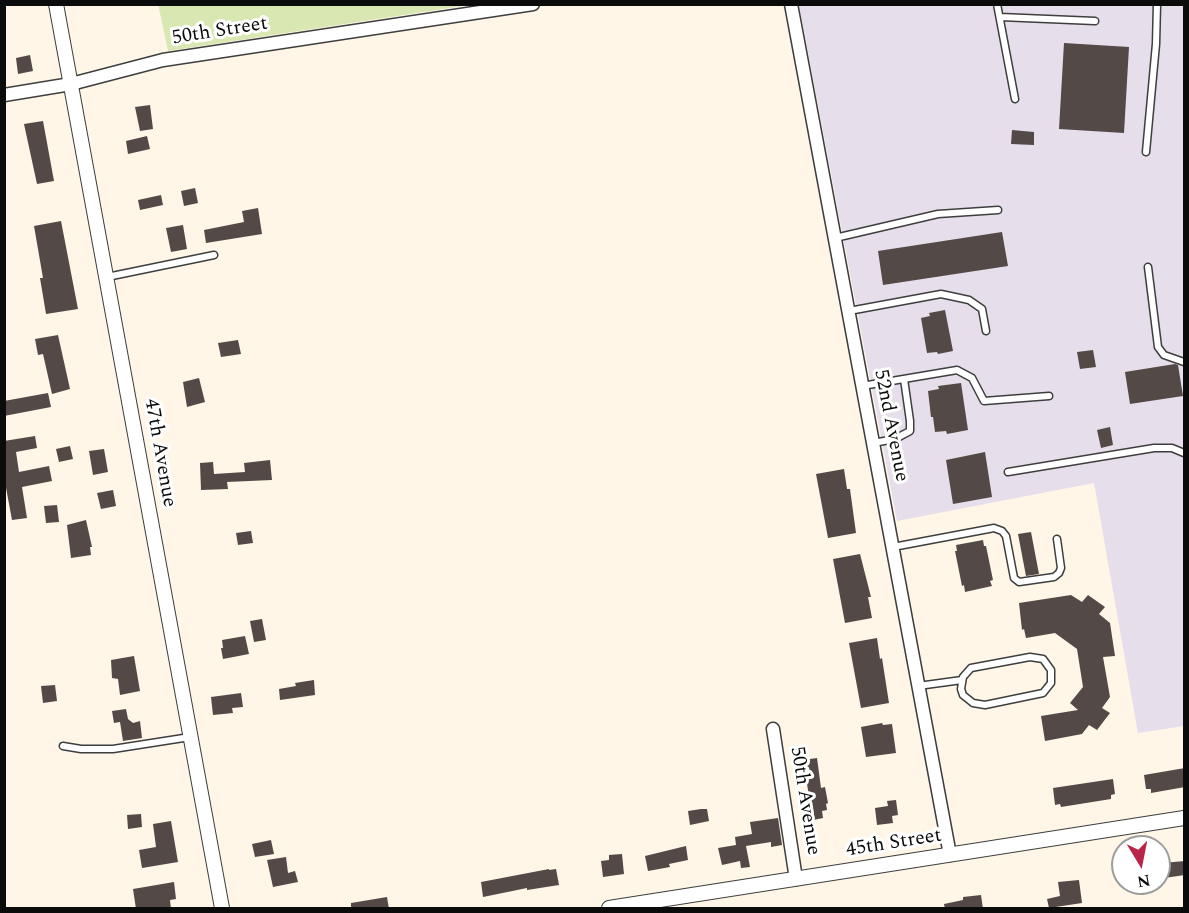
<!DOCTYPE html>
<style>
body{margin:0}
#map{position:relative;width:1189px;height:913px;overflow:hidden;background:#fff6e8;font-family:Spectral,serif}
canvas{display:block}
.frame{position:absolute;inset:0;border:6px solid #0b0b0b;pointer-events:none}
.north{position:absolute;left:1111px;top:835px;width:60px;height:60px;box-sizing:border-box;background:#fff;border:2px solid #9d9d9d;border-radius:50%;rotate:170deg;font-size:16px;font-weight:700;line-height:24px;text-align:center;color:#0b0b0b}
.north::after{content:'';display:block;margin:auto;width:21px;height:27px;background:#b92449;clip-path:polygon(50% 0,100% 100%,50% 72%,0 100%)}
</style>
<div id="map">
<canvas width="1189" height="913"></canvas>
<div class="frame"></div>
<div class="north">N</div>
</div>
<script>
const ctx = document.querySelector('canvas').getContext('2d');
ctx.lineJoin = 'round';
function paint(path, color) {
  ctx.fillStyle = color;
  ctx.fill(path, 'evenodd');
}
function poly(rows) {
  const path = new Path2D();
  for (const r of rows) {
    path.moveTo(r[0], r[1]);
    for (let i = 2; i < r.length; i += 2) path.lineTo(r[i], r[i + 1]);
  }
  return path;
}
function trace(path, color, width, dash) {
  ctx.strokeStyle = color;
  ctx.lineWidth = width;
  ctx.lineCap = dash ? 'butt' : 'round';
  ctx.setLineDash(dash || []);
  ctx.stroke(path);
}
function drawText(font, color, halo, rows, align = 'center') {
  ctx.font = font + ' Spectral,serif';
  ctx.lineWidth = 6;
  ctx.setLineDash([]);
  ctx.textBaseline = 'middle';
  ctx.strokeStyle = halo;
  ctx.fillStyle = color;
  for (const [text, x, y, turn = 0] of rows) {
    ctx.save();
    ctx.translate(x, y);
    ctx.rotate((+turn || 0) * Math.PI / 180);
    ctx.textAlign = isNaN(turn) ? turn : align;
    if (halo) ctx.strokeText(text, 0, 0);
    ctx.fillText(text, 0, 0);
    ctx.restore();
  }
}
const industrial = poly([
 [799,5,1184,5,1184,726,1138,733,1094,483,897,521]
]);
const green = poly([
 [158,4,469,4,469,5,168,51]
]);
const building = poly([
 [1064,43,1129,47,1124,133,1059,129],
 [30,55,33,71,18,74,16,58],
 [150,105,153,129,140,131,135,107],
 [43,121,54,181,37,184,24,124],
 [1012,130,1034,132,1034,145,1011,144],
 [147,136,150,149,128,154,126,141],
 [195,188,198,203,184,206,181,191],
 [161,195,163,205,140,210,138,200],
 [258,208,262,234,206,243,204,230,244,222,242,211],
 [61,221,78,309,46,314,40,278,43,278,34,226],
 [183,225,187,249,171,252,166,228],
 [1002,232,1008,266,883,285,878,251],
 [945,310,953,351,938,354,937,352,927,353,921,318,930,316,929,313],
 [58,335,70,389,52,394,43,354,38,355,35,339],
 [238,340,241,354,221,357,218,343],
 [1093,350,1096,367,1080,369,1077,352],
 [1175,364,1178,365,1183,396,1130,404,1125,372],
 [199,378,205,402,187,407,183,382],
 [961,383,968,430,947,434,946,431,935,432,933,417,931,417,928,391,939,389,938,386],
 [48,393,51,407,4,416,4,401],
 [1110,427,1113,445,1101,448,1097,430],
 [35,436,37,448,16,452,19,472,49,466,52,481,22,487,27,518,12,520,4,477,4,441],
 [70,446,73,459,59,462,56,449],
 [104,449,108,472,93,475,89,451],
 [985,452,992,497,953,504,946,460],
 [270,460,272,480,227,482,228,489,201,490,200,463,213,462,214,474,245,472,244,463],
 [844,469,847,489,850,489,856,533,828,538,816,474],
 [113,490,116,506,101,509,97,493],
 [57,505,59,522,46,523,44,506],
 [86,520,92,547,90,547,91,555,71,558,67,525],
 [251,531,253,543,238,545,236,533],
 [1031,532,1039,574,1026,576,1018,534],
 [983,540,984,546,986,546,993,580,990,581,992,586,965,592,964,585,962,586,955,551,957,551,956,545],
 [860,554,871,597,868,597,872,618,845,623,833,559],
 [1071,595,1082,602,1088,595,1105,607,1099,614,1110,623,1115,656,1103,657,1110,697,1102,708,1110,713,1097,730,1089,725,1082,734,1045,741,1041,716,1078,710,1070,703,1083,687,1077,649,1055,633,1026,638,1024,629,1022,630,1019,603],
 [262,619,266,640,254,642,250,621],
 [245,636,249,654,223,659,221,648,223,648,222,640],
 [877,638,880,659,882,658,889,703,861,708,849,643],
 [134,656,140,691,120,695,118,679,112,678,111,660],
 [314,680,315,695,280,700,279,689,296,686,295,683],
 [55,685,57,701,43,703,41,686],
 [241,693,243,707,232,708,233,713,213,715,211,697],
 [126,709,128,719,133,723,140,721,142,738,123,741,120,722,114,723,112,711],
 [882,723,883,725,892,724,896,753,866,757,861,727],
 [817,758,821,788,825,787,828,803,826,804,827,810,822,811,823,818,813,820,803,760],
 [1185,768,1185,787,1151,793,1151,789,1146,789,1144,775],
 [1113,779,1115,794,1111,795,1111,799,1061,807,1060,804,1055,805,1053,788],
 [896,800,898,815,892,816,893,823,877,825,875,808,888,806,887,801],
 [701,809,707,809,709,821,690,825,688,811],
 [141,814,142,827,128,829,127,815],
 [778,818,782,845,771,847,771,842,746,846,750,867,741,868,740,861,722,865,718,848,736,845,735,837,752,834,750,822],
 [171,821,178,862,142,868,139,850,156,847,153,824],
 [271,840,274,854,255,857,252,844],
 [686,846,688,860,669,864,670,867,648,871,645,856],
 [622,854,624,874,603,877,601,861,609,860,609,855],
 [286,857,288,873,295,871,298,882,273,887,267,860],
 [1185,861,1185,875,1164,878,1162,863],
 [549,869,549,870,556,869,559,885,527,890,527,888,483,897,481,882],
 [1079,880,1082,903,1049,908,1047,899,1060,896,1058,882],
 [174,882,176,899,170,900,171,909,136,909,133,889],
 [981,895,983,909,945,909,944,904,963,900,963,897],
 [387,897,389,909,351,909,351,903]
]);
const service = poly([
 [997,4,1015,99],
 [1000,17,1095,21],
 [1146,152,1156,44,1157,4],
 [835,238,938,214,998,210],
 [1148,267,1158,347,1164,355,1184,362],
 [107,277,214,255],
 [849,311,941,294,969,300,982,309,986,331],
 [862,386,957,370,972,378,984,401,1049,396],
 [873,443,895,439,910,431,910,421,904,379],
 [1008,472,1154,448,1172,448,1184,453],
 [893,547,994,528,1002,531,1006,536,1014,578,1019,582,1054,577,1059,573,1061,568,1057,539],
 [1030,657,1043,659,1051,670,1051,683,1043,693,985,705,973,703,963,695,961,689,963,677,971,668,1030,657],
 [918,686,962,680],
 [63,746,81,749,113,749,190,737]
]);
const minor = poly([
 [791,4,950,855],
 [4,95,71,84,163,60,533,4],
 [773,729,796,879]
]);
const tertiary = poly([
 [56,4,222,908],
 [609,908,1184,818]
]);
const streetNames = [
 ["50th Street",220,32,-9],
 ["52nd Avenue",890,426,79],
 ["47th Avenue",159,453,80],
 ["50th Avenue",804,801,81],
 ["45th Street",894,844,-9]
];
paint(industrial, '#e6deea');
paint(green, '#d9e8b3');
paint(building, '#534947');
trace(service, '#3e3e3e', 9);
trace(minor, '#3e3e3e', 15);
trace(tertiary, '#3e3e3e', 16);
trace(service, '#fff', 6);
trace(minor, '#fff', 12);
trace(tertiary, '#fff', 14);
drawText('20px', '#0b0b0b', '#fff', streetNames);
</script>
